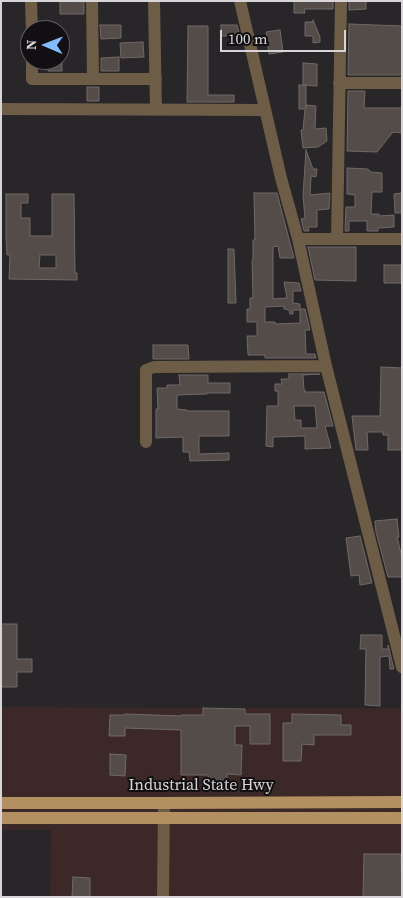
<!DOCTYPE html>
<style>
body{margin:0}
#map{position:relative;width:403px;height:898px;overflow:hidden;background:#29262a;font-family:"Source Serif 4",serif}
canvas{display:block}
.frame{position:absolute;inset:0;border:2px solid #d8d5d9;pointer-events:none}
.north{position:absolute;left:20px;top:20px;width:50px;height:50px;box-sizing:border-box;background:#110f11;border:1px solid #615e61;border-radius:50%;rotate:271deg;font-size:14px;font-weight:700;line-height:20px;text-align:center;color:#d8d5d9}
.north::after{content:'';display:block;margin:auto;width:18px;height:22px;background:#80bdfa;clip-path:polygon(50% 0,100% 100%,50% 72%,0 100%)}
.scale{position:absolute;left:220px;top:30px;width:126px;height:22px;box-sizing:border-box;border:2px solid #d8d5d9;border-top:0;padding-left:6px;font-size:15px;line-height:18px;white-space:nowrap;color:#d8d5d9;-webkit-text-stroke:4px #110f11;paint-order:stroke}
</style>
<div id="map">
<canvas width="403" height="898"></canvas>
<div class="frame"></div>
<div class="north">N</div>
<div class="scale">100 m</div>
</div>
<script>
const ctx = document.querySelector('canvas').getContext('2d');
ctx.lineJoin = 'round';
function paint(path, color) {
  ctx.fillStyle = color;
  ctx.fill(path, 'evenodd');
}
function poly(rows) {
  const path = new Path2D();
  for (const r of rows) {
    path.moveTo(r[0], r[1]);
    for (let i = 2; i < r.length; i += 2) path.lineTo(r[i], r[i + 1]);
  }
  return path;
}
function trace(path, color, width, dash) {
  ctx.strokeStyle = color;
  ctx.lineWidth = width;
  ctx.lineCap = dash ? 'butt' : 'round';
  ctx.setLineDash(dash || []);
  ctx.stroke(path);
}
function drawText(font, color, halo, rows, align = 'center') {
  ctx.font = font + ' "Source Serif 4",serif';
  ctx.lineWidth = 4;
  ctx.setLineDash([]);
  ctx.textBaseline = 'middle';
  ctx.strokeStyle = halo;
  ctx.fillStyle = color;
  for (const [text, x, y, turn = 0] of rows) {
    ctx.save();
    ctx.translate(x, y);
    ctx.rotate((+turn || 0) * Math.PI / 180);
    ctx.textAlign = isNaN(turn) ? turn : align;
    if (halo) ctx.strokeText(text, 0, 0);
    ctx.fillText(text, 0, 0);
    ctx.restore();
  }
}
const industrial = poly([
 [1,707,203,708,402,708,402,897,50,897,51,830,1,830]
]);
const building = poly([
 [60,1,84,2,84,14,60,14,60,1],
 [294,1,333,1,333,9,304,9,305,13,294,13,294,1],
 [349,1,366,1,366,9,349,10,349,1],
 [313,20,320,37,320,42,313,43,313,36,305,36,305,22,313,22,313,20],
 [349,24,402,26,402,75,348,75,349,24],
 [100,25,121,25,121,38,101,39,100,25],
 [221,25,237,25,240,36,237,36,237,40,230,40,230,36,221,36,221,25],
 [188,26,208,26,208,95,234,95,234,102,187,102,188,26],
 [280,30,283,52,269,54,266,32,280,30],
 [143,42,144,57,121,58,120,43,143,42],
 [119,57,119,71,101,71,101,58,119,57],
 [48,60,62,60,62,71,48,71,48,60],
 [303,63,317,64,317,86,303,85,303,63],
 [299,85,306,85,306,108,306,105,316,106,315,129,326,128,327,141,318,147,303,148,301,130,303,130,305,109,299,109,299,85],
 [87,87,99,87,99,101,87,101,87,87],
 [348,91,365,91,364,108,402,108,402,133,393,132,377,152,347,151,348,91],
 [306,150,313,169,317,169,316,177,311,176,310,195,330,193,329,209,317,210,317,227,308,227,309,231,304,231,301,219,305,218,303,196,306,150],
 [347,168,368,169,371,172,382,173,382,192,372,192,371,214,379,214,379,216,394,215,394,227,378,228,378,231,367,231,367,221,349,221,349,231,345,231,346,207,355,207,355,195,347,194,347,168],
 [254,193,277,193,294,258,280,258,278,246,273,247,273,299,287,298,284,282,299,283,301,291,293,291,293,303,300,304,300,309,305,309,310,330,305,330,306,354,315,354,316,358,265,358,265,355,248,355,247,336,257,336,257,322,247,322,247,309,250,309,250,298,253,298,252,260,253,260,253,240,255,240,254,193],
 [284,306,284,309,289,310,290,314,293,314,293,310,300,310,300,323,275,324,275,322,265,322,265,307,284,306],
 [402,193,402,213,395,213,394,194,402,193],
 [6,194,28,194,28,203,21,203,21,218,30,218,30,236,52,236,52,194,74,194,75,273,77,273,77,280,9,279,10,255,7,255,6,236,6,194],
 [40,255,56,255,56,268,39,268,40,255],
 [308,247,356,247,356,281,315,280,308,247],
 [228,249,234,249,236,303,228,303,228,249],
 [384,265,401,265,401,283,384,283,384,265],
 [153,345,188,345,189,359,153,359,153,345],
 [381,367,402,368,402,450,388,450,388,435,383,435,383,432,367,432,368,450,356,450,352,416,380,416,381,367],
 [289,374,320,374,303,375,304,390,305,390,305,392,324,392,333,426,325,426,331,448,305,449,305,436,273,437,273,447,266,446,267,406,278,406,278,391,275,391,275,384,282,384,281,379,289,379,289,374],
 [294,406,315,406,317,428,301,428,301,420,295,420,294,406],
 [179,375,208,375,208,383,230,383,230,393,207,393,207,394,177,395,177,409,187,410,187,411,229,411,229,436,199,436,199,454,229,453,229,460,190,461,189,452,183,452,183,437,156,438,156,409,158,409,157,388,167,388,167,385,180,385,179,375],
 [397,519,399,537,397,537,402,557,402,577,388,577,376,532,375,521,397,519],
 [360,536,372,583,360,585,359,575,351,576,346,538,360,536],
 [1,624,17,624,17,659,32,659,32,672,17,672,17,687,1,687,1,624],
 [361,635,382,635,382,649,388,649,388,645,394,669,390,669,389,656,380,657,380,706,365,705,366,649,360,649,361,635],
 [203,708,245,709,245,714,270,714,270,744,250,744,250,726,235,726,235,745,242,745,241,775,227,774,227,783,208,783,208,775,181,775,181,730,125,728,125,736,109,736,110,715,125,715,125,714,181,716,181,715,203,715,203,708],
 [292,714,341,715,341,725,351,725,351,735,314,735,314,745,302,744,301,761,283,761,283,723,292,723,292,714],
 [110,754,126,755,125,776,110,775,110,754],
 [364,854,401,854,402,897,363,897,364,854],
 [73,877,90,878,90,897,72,897,73,877]
]);
const minor = poly([
 [31,1,32,30],
 [92,1,93,79],
 [154,1,156,110],
 [240,1,281,178,298,239,326,366,402,667],
 [32,60,32,79,156,79],
 [339,83,402,83],
 [1,109,265,110],
 [337,238,341,1],
 [298,239,402,239],
 [146,442,146,370,154,367,326,366],
 [163,897,164,803]
]);
const major = poly([
 [1,803,164,803,402,802],
 [1,818,402,818]
]);
const streetNames = [
 ["Industrial State Hwy",201,786]
];
paint(industrial, '#3c2927');
paint(building, '#534c49');
trace(building, '#706966', 1);
trace(minor, '#6d5c46', 12);
trace(major, '#b39062', 12);
drawText('16px', '#d8d5d9', '#110f11', streetNames);
</script>
